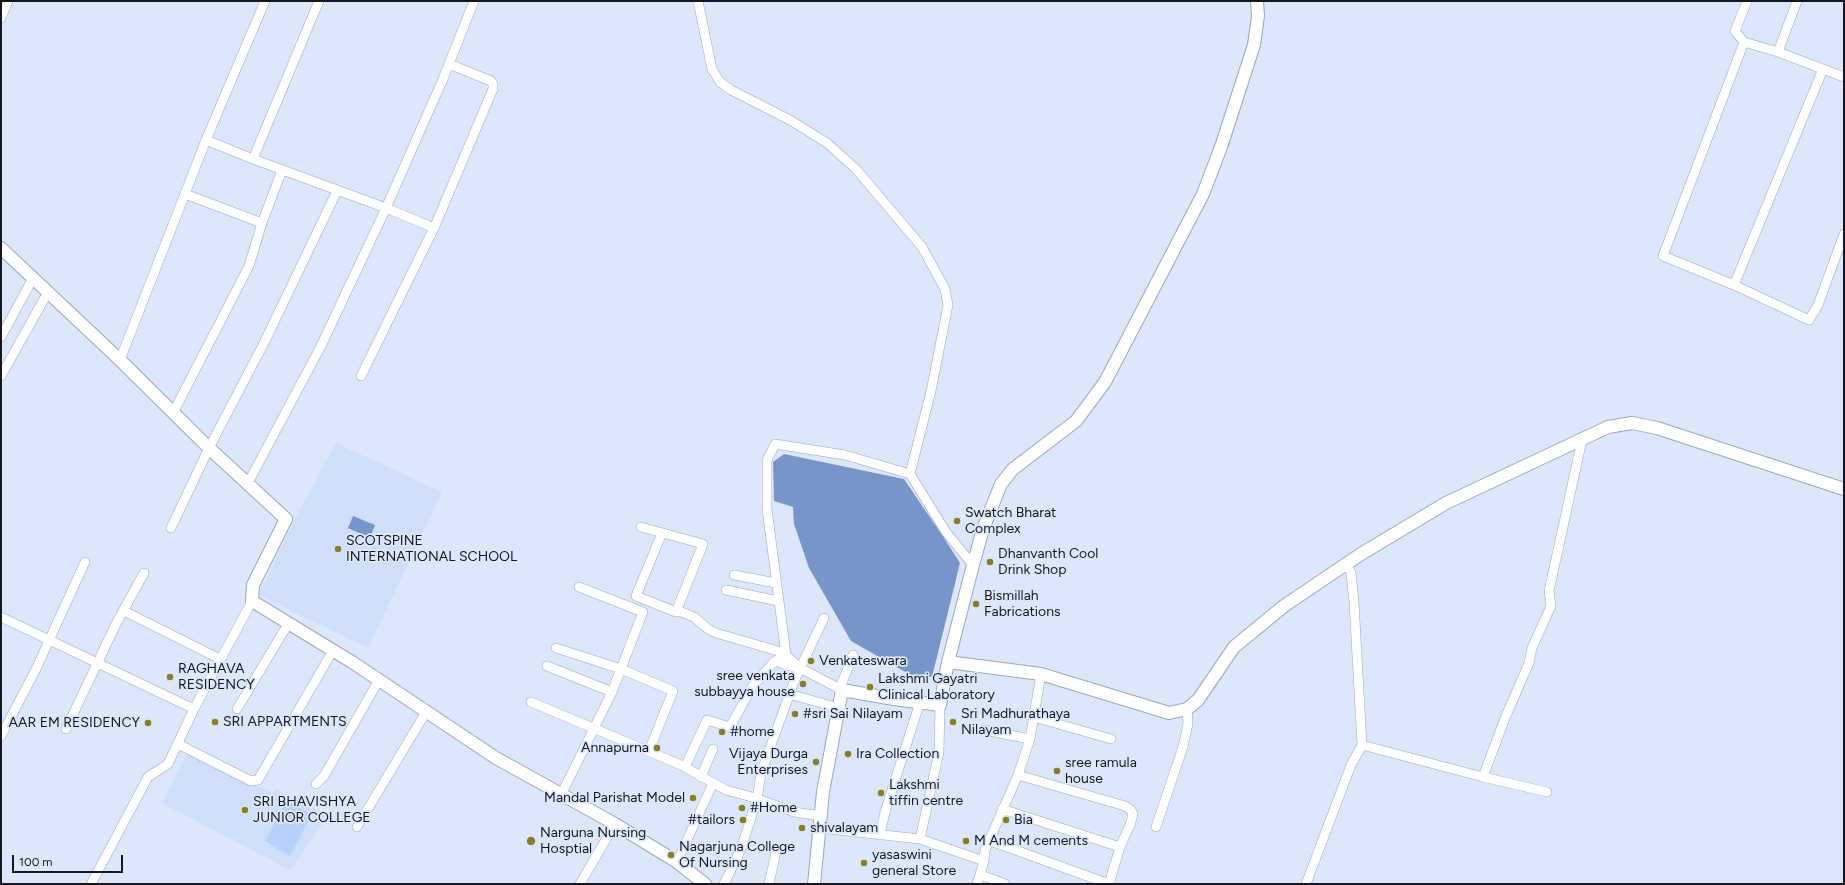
<!DOCTYPE html>
<style>
body{margin:0}
#map{position:relative;width:1845px;height:885px;overflow:hidden;background:#dce7fb;font-family:Figtree,sans-serif}
canvas{display:block}
.frame{position:absolute;inset:0;border:2px solid #14171e;pointer-events:none}
.scale{position:absolute;left:12px;top:855px;width:111px;height:18px;box-sizing:border-box;border:2px solid #14171e;border-top:0;padding-left:5px;font-size:12px;line-height:14px;white-space:nowrap;color:#14171e;-webkit-text-stroke:3px #dce7fb;paint-order:stroke}
</style>
<div id="map">
<canvas width="1845" height="885"></canvas>
<div class="frame"></div>
<div class="scale">100 m</div>
</div>
<script>
const ctx = document.querySelector('canvas').getContext('2d');
ctx.lineJoin = 'round';
function paint(path, color) {
  ctx.fillStyle = color;
  ctx.fill(path, 'evenodd');
}
function poly(rows) {
  const path = new Path2D();
  for (const r of rows) {
    path.moveTo(r[0], r[1]);
    for (let i = 2; i < r.length; i += 2) path.lineTo(r[i], r[i + 1]);
  }
  return path;
}
function trace(path, color, width, dash) {
  ctx.strokeStyle = color;
  ctx.lineWidth = width;
  ctx.lineCap = dash ? 'butt' : 'round';
  ctx.setLineDash(dash || []);
  ctx.stroke(path);
}
function drawText(font, color, halo, rows, align = 'center') {
  ctx.font = font + ' Figtree,sans-serif';
  ctx.lineWidth = 3.5;
  ctx.setLineDash([]);
  ctx.textBaseline = 'middle';
  ctx.strokeStyle = halo;
  ctx.fillStyle = color;
  for (const [text, x, y, turn = 0] of rows) {
    ctx.save();
    ctx.translate(x, y);
    ctx.rotate((+turn || 0) * Math.PI / 180);
    ctx.textAlign = isNaN(turn) ? turn : align;
    if (halo) ctx.strokeText(text, 0, 0);
    ctx.fillText(text, 0, 0);
    ctx.restore();
  }
}
const built = poly([
 [336,443,442,492,368,648,259,595,293,523],
 [188,752,273,793,276,789,328,816,290,870,162,803]
]);
const green = poly([
 [286,801,312,814,290,856,265,841]
]);
const water = poly([
 [784,454,904,479,944,538,960,563,932,677,914,677,851,641,809,568,794,524,793,507,774,501,773,462],
 [353,516,375,525,370,538,348,528]
]);
const street = poly([
 [698,1,712,69,720,82,731,90,790,120,827,143,856,169,922,247,945,289,948,305,931,391,910,474],
 [1747,1,1735,31,1744,42,1778,52,1844,77],
 [1,18,8,1],
 [1744,42,1663,256,1734,285,1809,320,1818,305,1844,234],
 [1778,52,1797,1],
 [206,140,253,159,386,208,321,346,248,483],
 [253,159,319,1],
 [185,194,262,223],
 [434,228,386,208,443,79,474,1],
 [1734,285,1823,69],
 [1,337,33,278],
 [120,360,206,140,265,1],
 [1,376,48,292],
 [361,376,434,228,493,89,493,84,491,81,449,64],
 [173,413,249,266,262,223,282,170],
 [641,527,703,544,676,612,636,596,662,533],
 [171,528,209,448,264,343,337,191],
 [734,575,776,583],
 [726,590,778,601],
 [676,610,694,617,708,629,716,633,778,651,783,656],
 [124,611,220,659],
 [1,617,194,709,252,601],
 [556,648,621,669,673,691,649,751],
 [776,661,789,666,793,667,797,665],
 [547,666,612,692],
 [840,688,853,655],
 [842,690,800,668,786,655,767,509,767,460,775,444,845,455,910,474,946,532,973,565],
 [789,694,839,708],
 [531,702,681,765,726,790,752,797,794,812,821,816],
 [237,709,288,624],
 [1034,717,1111,739],
 [66,729,117,622,144,573],
 [984,730,1030,739],
 [1,736,36,669,85,562],
 [178,744,251,781,258,780,332,652],
 [1362,745,1483,777,1547,792],
 [685,767,707,720,730,727,752,687,774,662,786,655],
 [1018,775,1125,806,1131,810,1133,814,1130,825,1120,847,1109,884],
 [701,777,713,749],
 [1483,777,1505,718,1529,663,1532,648,1551,606,1549,591,1582,440],
 [316,784,324,776,379,680],
 [561,795,612,692,643,612,579,587],
 [1002,809,1120,847],
 [357,827,426,712],
 [1156,827,1183,747,1188,724,1187,709],
 [820,828,920,839,984,861],
 [880,835,885,812,920,702],
 [920,839,939,752,940,705],
 [988,840,1109,884],
 [677,862,713,783],
 [981,875,1005,884],
 [91,884,148,777,168,764,194,709],
 [580,884,615,824],
 [724,884,741,849,757,799,761,773,795,679,824,618],
 [769,884,776,852],
 [977,884,984,861,985,850,1018,775,1030,739,1041,674],
 [1306,884,1351,765,1362,745,1354,602,1351,573,1347,564]
]);
const secondary = poly([
 [1,248,120,360,209,448,286,519,253,585,252,601,352,662,496,758,615,824,677,862,705,884],
 [948,662,1041,674,1169,713,1187,709,1198,700,1234,647,1284,606,1361,554,1446,503,1608,427,1632,423,1657,428,1844,489],
 [814,884,823,792,842,690,894,699,940,705,948,662,973,565,983,529,1001,484,1013,469,1076,421,1105,382,1203,194,1221,147,1254,45,1258,16,1257,1]
]);
const markers = [
 [957,521,4,"#887e24"],
 [338,549,4,"#887e24"],
 [990,562,4,"#887e24"],
 [976,604,4,"#887e24"],
 [811,661,4,"#887e24"],
 [170,677,4,"#887e24"],
 [803,684,4,"#887e24"],
 [870,687,4,"#887e24"],
 [795,714,4,"#887e24"],
 [215,722,4,"#887e24"],
 [953,722,4,"#887e24"],
 [148,723,4,"#887e24"],
 [722,732,4,"#887e24"],
 [657,748,4,"#887e24"],
 [848,754,4,"#887e24"],
 [816,762,4,"#887e24"],
 [1057,771,4,"#887e24"],
 [881,793,4,"#887e24"],
 [693,798,4,"#887e24"],
 [742,808,4,"#887e24"],
 [245,810,4,"#887e24"],
 [743,820,4,"#887e24"],
 [1006,820,4,"#887e24"],
 [802,828,4,"#887e24"],
 [531,841,5,"#887e24"],
 [966,841,4,"#887e24"],
 [671,855,4,"#887e24"],
 [864,863,4,"#887e24"]
];
const poiNames = [
 ["Swatch Bharat",965,513],
 ["Complex",965,529],
 ["SCOTSPINE",346,541],
 ["INTERNATIONAL SCHOOL",346,557],
 ["Dhanvanth Cool",998,554],
 ["Drink Shop",998,570],
 ["Bismillah",984,596],
 ["Fabrications",984,612],
 ["Venkateswara",819,661],
 ["RAGHAVA",178,669],
 ["RESIDENCY",178,685],
 ["sree venkata",795,676,"right"],
 ["subbayya house",795,692,"right"],
 ["Lakshmi Gayatri",878,679],
 ["Clinical Laboratory",878,695],
 ["#sri Sai Nilayam",803,714],
 ["Sri Madhurathaya",961,714],
 ["Nilayam",961,730],
 ["SRI APPARTMENTS",223,722],
 ["AAR EM RESIDENCY",140,723,"right"],
 ["#home",730,732],
 ["Annapurna",649,748,"right"],
 ["Vijaya Durga",808,754,"right"],
 ["Enterprises",808,770,"right"],
 ["Ira Collection",856,754],
 ["sree ramula",1065,763],
 ["house",1065,779],
 ["Lakshmi",889,785],
 ["tiffin centre",889,801],
 ["Mandal Parishat Model",685,798,"right"],
 ["SRI BHAVISHYA",253,802],
 ["JUNIOR COLLEGE",253,818],
 ["#Home",750,808],
 ["#tailors",735,820,"right"],
 ["Bia",1014,820],
 ["shivalayam",810,828],
 ["Narguna Nursing",540,833],
 ["Hosptial",540,849],
 ["M And M cements",974,841],
 ["Nagarjuna College",679,847],
 ["Of Nursing",679,863],
 ["yasaswini",872,855],
 ["general Store",872,871]
];
paint(built, '#cfdef9');
paint(green, '#b8d1fc');
paint(water, '#7895c9');
trace(street, '#9ba6b9', 10);
trace(secondary, '#9ba6b9', 14);
trace(street, '#fff', 9);
trace(secondary, '#fff', 12);
for (const [x, y, r, color] of markers) {
  const dot = new Path2D();
  dot.arc(x, y, r, 0, 2 * Math.PI);
  ctx.fillStyle = color;
  ctx.fill(dot);
  trace(dot, '#dce7fb', 1.5);
}
drawText('14px', '#14171e', '#dce7fb', poiNames, 'left');
</script>
